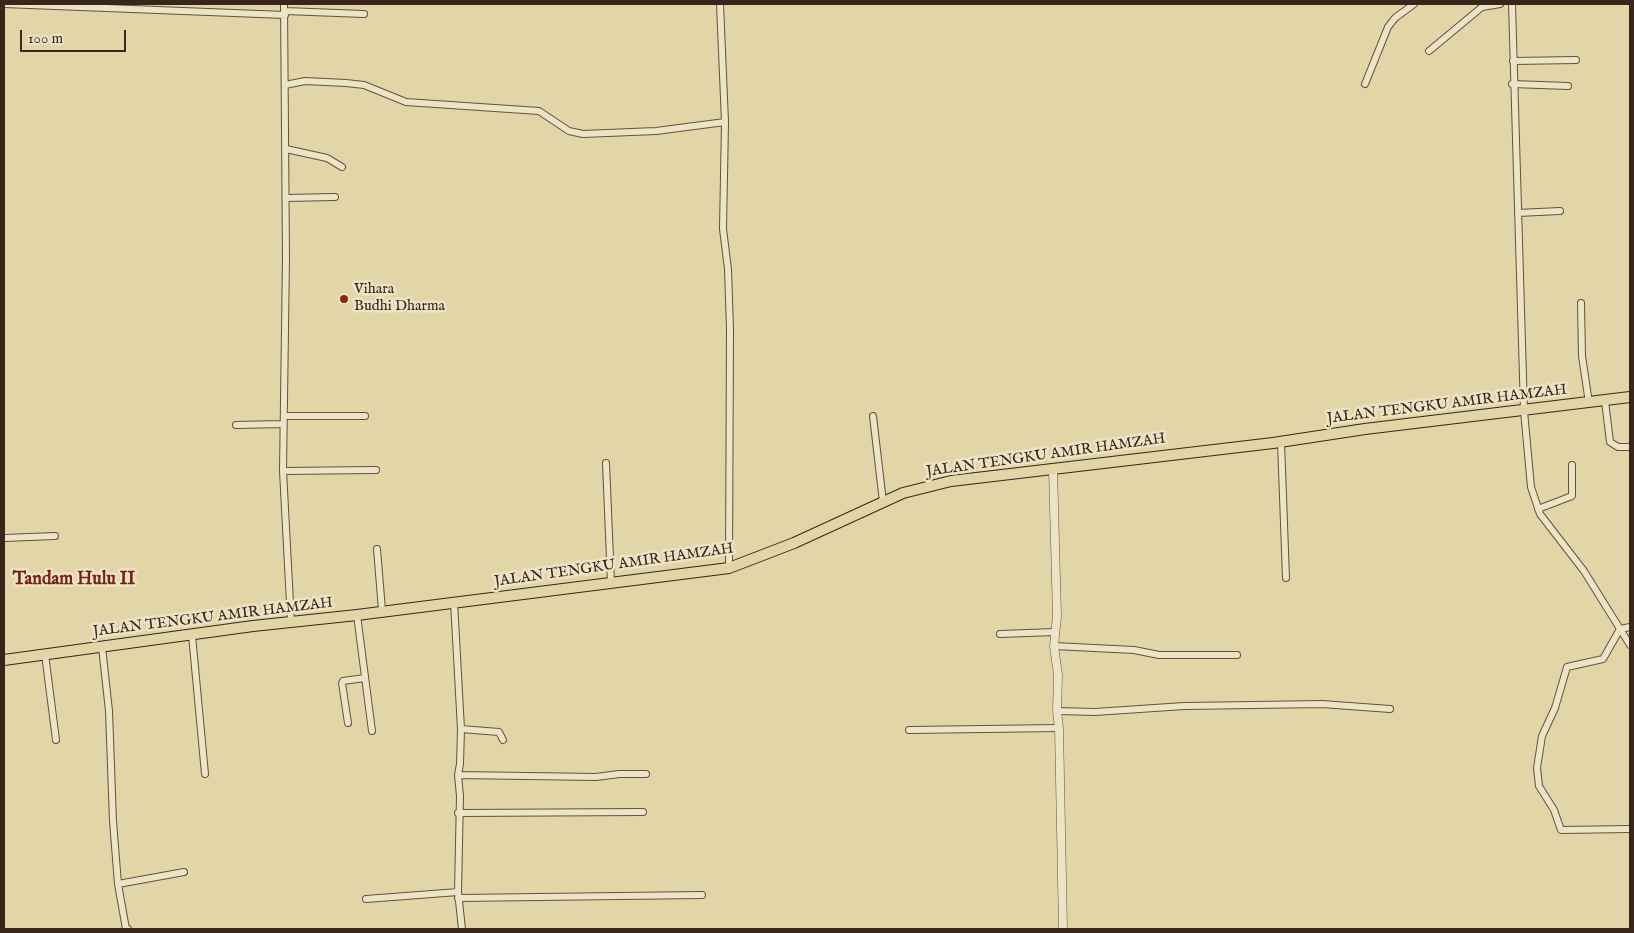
<!DOCTYPE html>
<style>
body{margin:0}
#map{position:relative;width:1634px;height:933px;overflow:hidden;background:#e2d5a8;font-family:"IM FELL English",serif}
canvas{display:block}
.frame{position:absolute;inset:0;border:5px solid #3a251b;pointer-events:none}
.scale{position:absolute;left:20px;top:30px;width:106px;height:22px;box-sizing:border-box;border:2px solid #3a251b;border-top:0;padding-left:6px;font-size:15px;line-height:18px;white-space:nowrap;color:#3a251b;-webkit-text-stroke:4px #ece4c6;paint-order:stroke}
</style>
<div id="map">
<canvas width="1634" height="933"></canvas>
<div class="frame"></div>
<div class="scale">100 m</div>
</div>
<script>
const ctx = document.querySelector('canvas').getContext('2d');
ctx.lineJoin = 'round';
function poly(rows) {
  const path = new Path2D();
  for (const r of rows) {
    path.moveTo(r[0], r[1]);
    for (let i = 2; i < r.length; i += 2) path.lineTo(r[i], r[i + 1]);
  }
  return path;
}
function trace(path, color, width, dash) {
  ctx.strokeStyle = color;
  ctx.lineWidth = width;
  ctx.lineCap = dash ? 'butt' : 'round';
  ctx.setLineDash(dash || []);
  ctx.stroke(path);
}
function drawText(font, color, halo, rows, align = 'center') {
  ctx.font = font + ' "IM FELL English",serif';
  ctx.lineWidth = 5;
  ctx.setLineDash([]);
  ctx.textBaseline = 'middle';
  ctx.strokeStyle = halo;
  ctx.fillStyle = color;
  for (const [text, x, y, turn = 0] of rows) {
    ctx.save();
    ctx.translate(x, y);
    ctx.rotate((+turn || 0) * Math.PI / 180);
    ctx.textAlign = isNaN(turn) ? turn : align;
    if (halo) ctx.strokeText(text, 0, 0);
    ctx.fillText(text, 0, 0);
    ctx.restore();
  }
}
const minor = poly([
 [4,4,285,15],
 [284,4,286,258,283,471,291,622],
 [720,4,725,122,723,229,728,269,730,330,729,568],
 [1512,4,1524,411,1531,487,1540,514,1584,571,1630,645],
 [285,11,364,14],
 [1429,51,1482,7,1500,4],
 [1513,61,1576,60],
 [1365,84,1388,27,1395,18,1414,4],
 [1512,84,1568,86],
 [285,85,305,81,346,83,364,85,406,102,539,111,569,131,583,134,656,131,725,122],
 [286,149,327,158,342,167],
 [286,198,335,197],
 [1518,213,1560,211],
 [1581,303,1582,356,1589,403],
 [1605,401,1610,442,1618,447,1630,447],
 [284,416,365,416],
 [873,416,883,502],
 [236,425,283,424],
 [1281,442,1286,578],
 [606,463,611,583],
 [283,471,376,470],
 [1538,509,1572,496,1572,465],
 [4,538,55,536],
 [377,549,382,610],
 [454,602,461,729,460,764,458,775,460,796,458,892,462,929],
 [357,615,372,731],
 [1630,627,1620,629,1603,659,1567,667,1555,708,1542,736,1537,768,1539,786,1554,810,1561,830,1630,829],
 [1000,634,1055,632],
 [192,635,205,774],
 [1054,646,1134,650,1159,655,1237,655],
 [102,647,109,711,113,821,118,884,126,929,128,929],
 [45,654,56,740],
 [1057,711,1095,712,1184,706,1322,704,1390,709],
 [348,723,342,683,343,681,365,678],
 [461,729,499,732,503,740],
 [909,730,1059,728],
 [458,775,596,777,619,774,646,774],
 [458,813,643,812],
 [118,884,184,872],
 [458,898,702,895],
 [366,899,458,892]
]);
const tertiary = poly([
 [1053,469,1057,616,1054,646,1058,675,1057,711,1059,728,1063,929]
]);
const trunk = poly([
 [4,660,253,626,357,615,729,568,794,543,903,493,951,481,1273,443,1365,429,1630,397]
]);
const markers = [
 [344,299,5,"#8f2418"]
];
const poiNames = [
 ["Vihara",354,290],
 ["Budhi Dharma",354,307]
];
const streetNames = [
 ["JALAN TENGKU AMIR HAMZAH",1447,405,-7],
 ["JALAN TENGKU AMIR HAMZAH",1046,456,-8],
 ["JALAN TENGKU AMIR HAMZAH",614,566,-8],
 ["JALAN TENGKU AMIR HAMZAH",213,618,-7]
];
const quarterNames = [
 ["Tandam Hulu II",74,580]
];
trace(minor, '#64513e', 8);
trace(tertiary, '#64513e', 9);
trace(trunk, '#3a251b', 12);
trace(minor, '#ece4c6', 6);
trace(tertiary, '#ece4c6', 8);
trace(trunk, '#e2d5a8', 10);
for (const [x, y, r, color] of markers) {
  const dot = new Path2D();
  dot.arc(x, y, r, 0, 2 * Math.PI);
  ctx.fillStyle = color;
  ctx.fill(dot);
  trace(dot, '#ece4c6', 2);
}
drawText('15px', '#3a251b', '#ece4c6', poiNames, 'left');
drawText('15px', '#3a251b', '#ece4c6', streetNames);
drawText('bold 18px', '#7a1f14', '#ece4c6', quarterNames);
</script>
